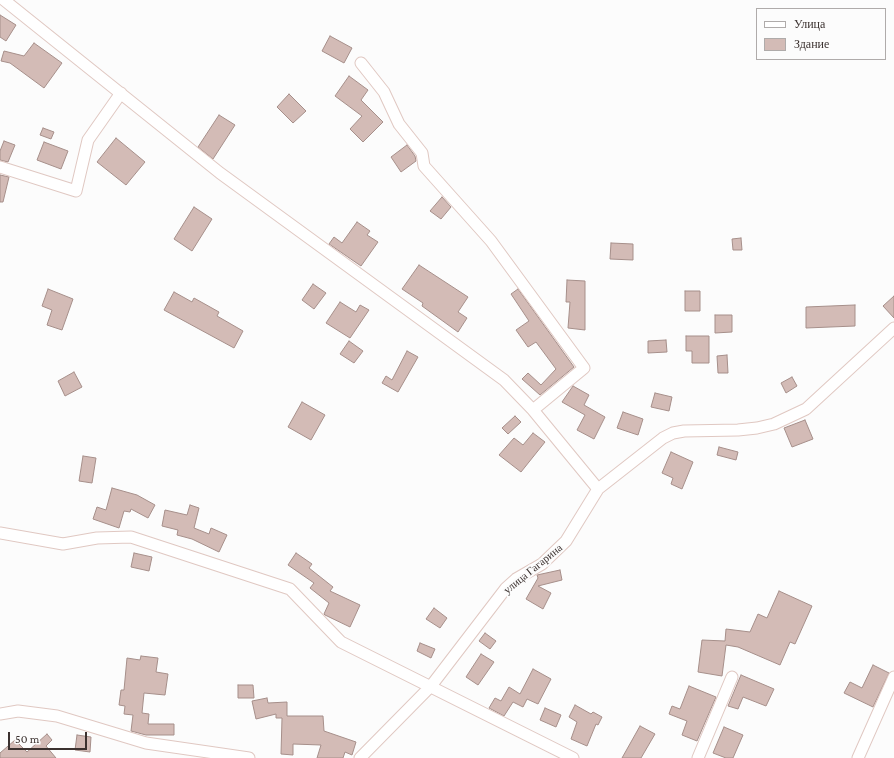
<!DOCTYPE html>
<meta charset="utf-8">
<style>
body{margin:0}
#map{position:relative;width:894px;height:758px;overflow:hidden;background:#fcfcfc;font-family:"Crimson Pro",serif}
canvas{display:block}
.legend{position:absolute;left:756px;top:8px;width:130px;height:52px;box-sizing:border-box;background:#fcfcfc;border:1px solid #afabaa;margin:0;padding:5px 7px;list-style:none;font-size:12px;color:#3b312f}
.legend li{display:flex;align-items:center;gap:8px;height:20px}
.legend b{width:20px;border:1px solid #afabaa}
.scale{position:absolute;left:8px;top:732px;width:79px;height:18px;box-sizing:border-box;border:2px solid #3b312f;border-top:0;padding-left:5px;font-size:12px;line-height:14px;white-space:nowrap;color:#3b312f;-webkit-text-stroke:3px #fcfcfc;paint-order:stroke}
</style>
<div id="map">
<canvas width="894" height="758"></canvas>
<ul class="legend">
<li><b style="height:5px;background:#fff"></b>Улица</li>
<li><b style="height:11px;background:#d3bbb6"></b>Здание</li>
</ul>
<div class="scale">50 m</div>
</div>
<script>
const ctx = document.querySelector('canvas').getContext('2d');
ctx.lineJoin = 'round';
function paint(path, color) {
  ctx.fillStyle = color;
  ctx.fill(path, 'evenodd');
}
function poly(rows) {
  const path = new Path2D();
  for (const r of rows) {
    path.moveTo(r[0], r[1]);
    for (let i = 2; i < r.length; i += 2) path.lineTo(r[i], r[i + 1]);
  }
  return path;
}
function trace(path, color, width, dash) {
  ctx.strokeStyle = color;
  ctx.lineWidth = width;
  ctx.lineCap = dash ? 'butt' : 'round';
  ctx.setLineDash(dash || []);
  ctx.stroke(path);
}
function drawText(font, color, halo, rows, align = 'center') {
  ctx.font = font + ' "Crimson Pro",serif';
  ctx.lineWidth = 4;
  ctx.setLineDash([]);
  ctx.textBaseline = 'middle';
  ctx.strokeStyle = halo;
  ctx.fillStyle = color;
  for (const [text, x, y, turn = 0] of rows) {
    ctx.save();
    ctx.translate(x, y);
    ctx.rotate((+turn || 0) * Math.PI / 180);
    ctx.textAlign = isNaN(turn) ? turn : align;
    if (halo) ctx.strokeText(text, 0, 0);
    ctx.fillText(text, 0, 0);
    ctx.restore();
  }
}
const building = poly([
 [0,15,16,25,6,41,0,37,0,15],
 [330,36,352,48,344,63,322,51,330,36],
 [34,43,62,63,44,88,10,63,1,61,4,51,24,56,34,43],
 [349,76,368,90,361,100,383,122,363,142,350,129,362,116,335,96,349,76],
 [289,94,306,111,293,123,277,107,289,94],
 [219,115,235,125,213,159,198,147,219,115],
 [43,128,54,132,51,139,40,135,43,128],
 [116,138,145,162,126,185,97,162,116,138],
 [4,141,15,145,8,162,0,160,0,151,4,141],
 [44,142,68,151,61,169,37,160,44,142],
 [407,145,415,156,416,161,401,172,391,157,407,145],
 [0,175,9,177,3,202,0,202,0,175],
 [442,197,451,207,441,219,430,211,442,197],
 [194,207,212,219,192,251,174,239,194,207],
 [357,222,370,231,367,235,378,242,361,266,329,244,334,237,342,243,357,222],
 [741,238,742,250,733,250,732,239,741,238],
 [611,243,633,244,633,260,610,259,611,243],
 [419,265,468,297,458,312,467,318,458,332,422,306,423,303,402,289,419,265],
 [567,280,585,281,585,330,568,328,570,302,566,302,567,280],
 [313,284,326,293,314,309,302,300,313,284],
 [48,289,73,299,62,330,47,325,52,310,42,306,48,289],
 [518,289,574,367,540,395,522,379,528,373,541,385,556,369,536,342,528,347,516,330,529,321,511,294,518,289],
 [685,291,700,291,700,311,685,311,685,291],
 [174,292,192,302,194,298,219,312,217,316,243,331,234,348,164,310,174,292],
 [894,296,894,318,883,306,894,296],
 [340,302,356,312,360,305,369,310,350,338,326,323,340,302],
 [855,305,855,326,806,328,806,307,855,305],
 [715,315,732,315,732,332,715,333,715,315],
 [686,336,709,336,709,363,692,363,692,351,686,351,686,336],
 [666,340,667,352,648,353,648,341,666,340],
 [349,341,363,351,354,363,340,354,349,341],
 [407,351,418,357,398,392,382,383,386,376,392,380,407,351],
 [727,355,728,373,718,373,717,356,727,355],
 [74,372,82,387,65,396,58,381,74,372],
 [792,377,797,386,786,393,781,383,792,377],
 [573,386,589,395,584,405,605,417,594,439,577,430,585,415,562,402,573,386],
 [655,393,672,397,669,411,651,407,655,393],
 [302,402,325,415,311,440,288,427,302,402],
 [623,412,643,419,638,435,617,428,623,412],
 [515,416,521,422,508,434,502,428,515,416],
 [805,420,813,439,792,447,784,428,805,420],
 [533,433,545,442,521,472,499,455,514,438,523,445,533,433],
 [719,447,738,452,736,460,717,455,719,447],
 [671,452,693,462,682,489,671,484,673,478,662,473,671,452],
 [83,456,96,458,92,483,79,481,83,456],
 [112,488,137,495,155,505,148,518,131,509,130,512,124,511,119,528,93,519,97,507,106,510,112,488],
 [190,505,199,508,194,528,209,534,211,528,227,535,219,552,192,539,177,535,178,530,162,526,165,510,187,515,190,505],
 [134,553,152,557,149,571,131,567,134,553],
 [296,553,312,564,309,568,333,587,330,591,360,605,350,627,325,615,324,614,329,603,310,588,314,583,288,565,296,553],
 [560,570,562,580,538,586,551,593,543,609,526,599,538,578,537,575,560,570],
 [779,591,812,606,795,644,790,642,780,665,738,647,726,645,722,676,698,672,702,640,725,641,726,629,750,632,758,614,767,618,779,591],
 [434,608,447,618,440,628,426,619,434,608],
 [485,633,496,641,490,649,479,641,485,633],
 [420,643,435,649,431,658,417,651,420,643],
 [481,654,494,662,478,685,466,677,481,654],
 [141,656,158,658,156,672,168,674,165,695,144,693,142,713,149,714,148,724,174,724,174,735,146,735,131,731,133,715,124,714,125,706,119,705,121,690,124,690,127,658,140,660,141,656],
 [873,665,889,673,873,707,844,693,850,682,862,688,873,665],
 [533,669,551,679,538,704,527,699,523,707,513,702,504,716,489,708,495,698,501,701,509,687,520,694,533,669],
 [741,675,774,689,766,706,743,697,738,709,728,706,741,675],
 [238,685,253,685,254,698,238,698,238,685],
 [689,686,716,697,697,741,682,735,687,721,669,714,672,706,680,709,689,686],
 [267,698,268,703,287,702,287,716,323,716,324,731,356,742,352,755,345,752,343,758,317,758,321,745,293,744,293,755,281,754,282,718,276,718,276,714,256,719,252,701,267,698],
 [575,705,591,714,593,712,602,717,598,725,596,724,587,746,571,739,577,722,569,717,575,705],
 [545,708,561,715,556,727,540,720,545,708],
 [640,726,655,734,641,758,622,758,640,726],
 [724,727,743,735,733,758,726,758,713,753,724,727],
 [47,734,52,740,46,746,56,758,0,758,0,753,15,740,27,752,47,734],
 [77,735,91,737,90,752,75,750,77,735]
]);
const minor = poly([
 [4,0,220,173,504,380,533,410,598,489],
 [361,63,384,92,399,124,422,153,424,166,491,241,584,368,533,410],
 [0,167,76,191,88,140,121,93],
 [0,533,63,544,97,538,131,537,290,589,341,642,573,758],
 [0,714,18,711,57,716,146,743,249,758],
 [360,758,431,686,506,588,516,579,542,564,566,541,598,489,663,438,673,433,684,431,738,430,757,428,774,424,806,409,894,328],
 [698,758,732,677],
 [858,758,894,677]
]);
const streetNames = [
 ["улица Гагарина",533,569,-39]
];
paint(building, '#d3bbb6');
trace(building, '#a68f8a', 1);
trace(minor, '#e0c8c2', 13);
trace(minor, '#fff', 11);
drawText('11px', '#3b312f', '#fcfcfc', streetNames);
</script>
